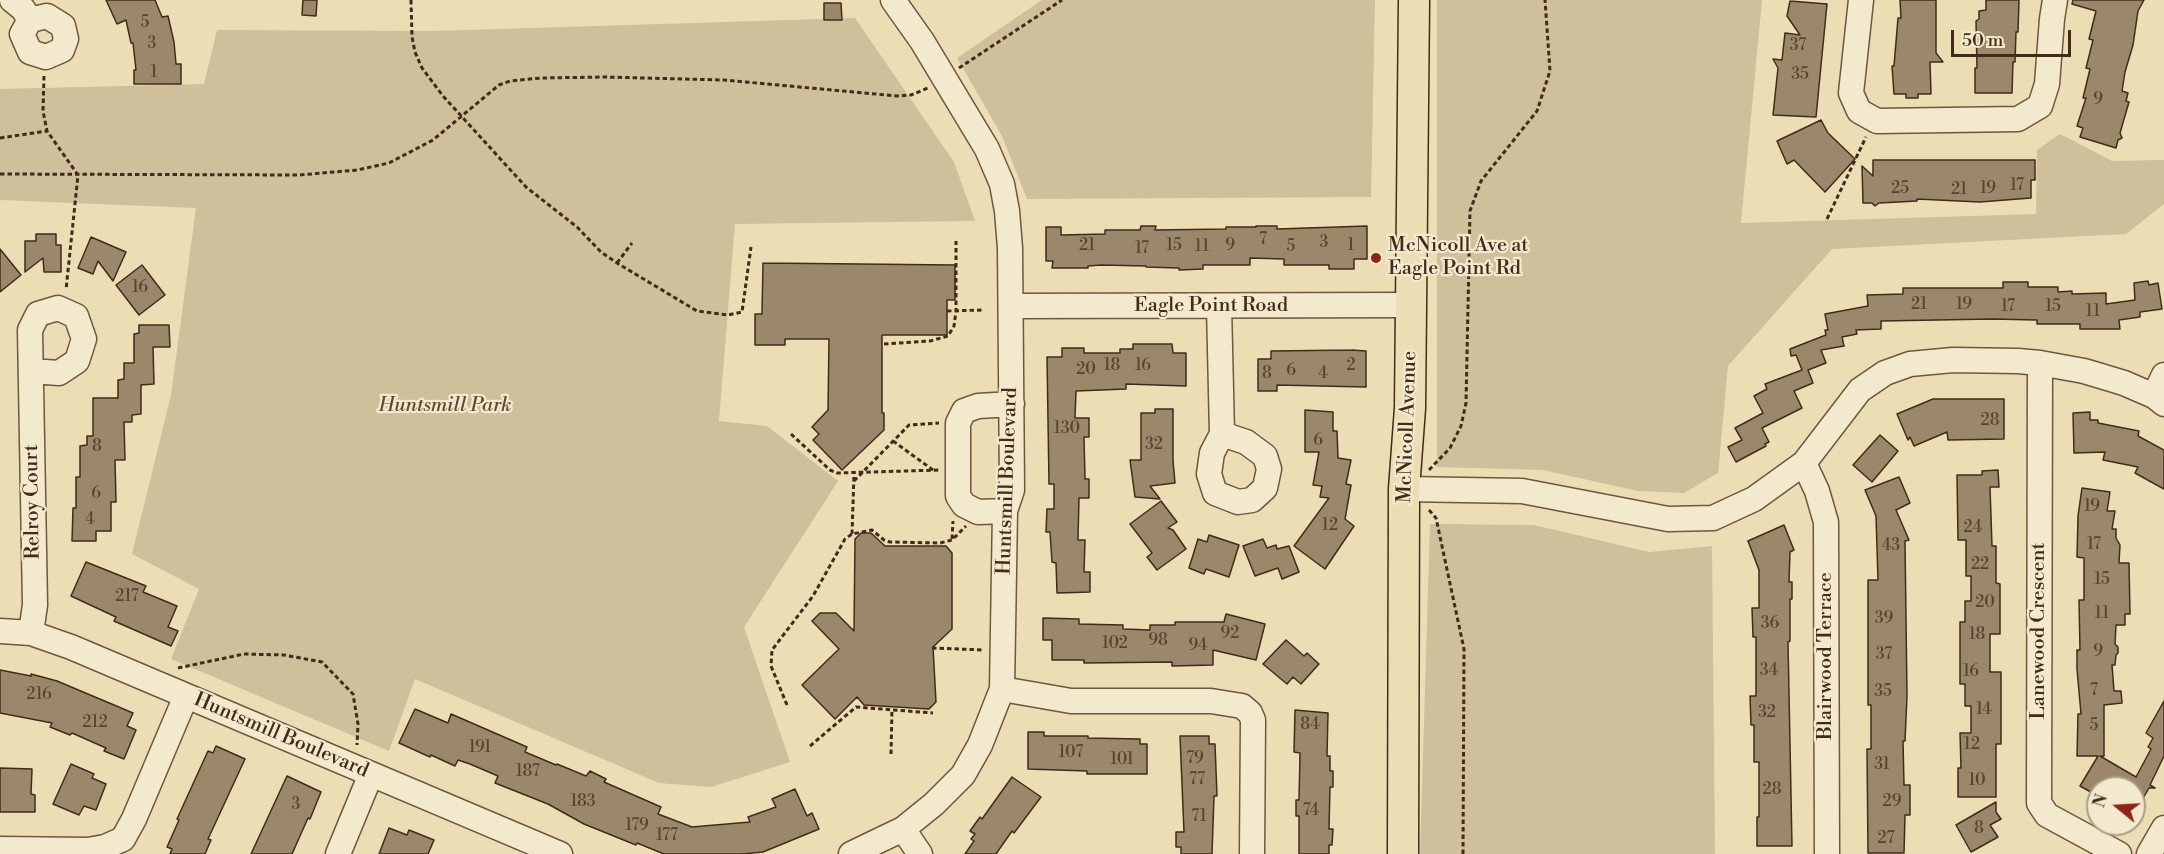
<!DOCTYPE html>
<style>
body{margin:0}
#map{position:relative;width:2164px;height:854px;overflow:hidden;background:#ecdeb4;font-family:"Libre Bodoni",serif}
canvas{display:block}
.north{position:absolute;left:2086px;top:776px;width:60px;height:60px;box-sizing:border-box;background:#f3eace;border:2px solid #ad9d86;border-radius:50%;rotate:288deg;font-size:16px;font-weight:700;line-height:24px;text-align:center;color:#432a1b}
.north::after{content:'';display:block;margin:auto;width:21px;height:27px;background:#8f2418;clip-path:polygon(50% 0,100% 100%,50% 72%,0 100%)}
.scale{position:absolute;left:1951px;top:30px;width:120px;height:27px;box-sizing:border-box;border:3px solid #432a1b;border-top:0;padding-left:8px;font-size:18px;line-height:21px;white-space:nowrap;color:#432a1b;-webkit-text-stroke:4px #f3eace;paint-order:stroke}
</style>
<div id="map">
<canvas width="2164" height="854"></canvas>
<div class="north">N</div>
<div class="scale">50 m</div>
</div>
<script>
const ctx = document.querySelector('canvas').getContext('2d');
ctx.lineJoin = 'round';
function paint(path, color) {
  ctx.fillStyle = color;
  ctx.fill(path, 'evenodd');
}
function poly(rows) {
  const path = new Path2D();
  for (const r of rows) {
    path.moveTo(r[0], r[1]);
    for (let i = 2; i < r.length; i += 2) path.lineTo(r[i], r[i + 1]);
  }
  return path;
}
function trace(path, color, width, dash) {
  ctx.strokeStyle = color;
  ctx.lineWidth = width;
  ctx.lineCap = dash ? 'butt' : 'round';
  ctx.setLineDash(dash || []);
  ctx.stroke(path);
}
function drawText(font, color, halo, rows, align = 'center') {
  ctx.font = font + ' "Libre Bodoni",serif';
  ctx.lineWidth = 4.5;
  ctx.setLineDash([]);
  ctx.textBaseline = 'middle';
  ctx.strokeStyle = halo;
  ctx.fillStyle = color;
  for (const [text, x, y, turn = 0] of rows) {
    ctx.save();
    ctx.translate(x, y);
    ctx.rotate((+turn || 0) * Math.PI / 180);
    ctx.textAlign = isNaN(turn) ? turn : align;
    if (halo) ctx.strokeText(text, 0, 0);
    ctx.fillText(text, 0, 0);
    ctx.restore();
  }
}
const green = poly([
 [1042,0,1375,0,1371,197,1027,199,1002,136,957,58],
 [1437,0,1762,0,1741,223,2036,214,2037,150,2060,134,2112,161,2164,160,2164,204,2126,234,1832,249,1728,366,1718,473,1684,493,1638,491,1543,470,1437,467],
 [855,18,954,162,975,221,735,224,719,421,767,426,838,481,744,627,790,762,711,787,659,783,415,679,389,751,171,659,199,589,132,554,171,395,196,208,0,200,0,89,204,84,217,30,433,31],
 [1430,524,1534,525,1649,552,1712,546,1715,854,1420,854]
]);
const building = poly([
 [106,0,155,0,162,17,168,16,174,42,176,64,181,64,181,84,134,84,134,70,136,70,133,43,131,43,126,20,117,24,106,0],
 [303,0,317,0,316,16,302,15,303,0],
 [1900,0,1936,0,1936,53,1943,62,1930,62,1931,94,1918,94,1918,98,1906,98,1906,94,1894,94,1892,66,1894,66,1898,18,1901,18,1900,0],
 [1986,0,2019,0,2018,32,2016,32,2015,62,2013,62,2012,93,1975,93,1975,68,1977,68,1976,21,1979,19,1979,11,1986,10,1986,0],
 [2073,0,2144,0,2138,11,2133,45,2125,72,2122,91,2128,93,2126,101,2129,102,2120,133,2122,138,2118,140,2116,148,2080,137,2083,128,2077,126,2086,98,2083,98,2090,69,2086,68,2093,40,2089,39,2096,11,2072,4,2073,0],
 [1790,1,1827,4,1816,117,1773,115,1778,68,1773,59,1782,60,1785,33,1800,35,1787,16,1790,1],
 [824,3,841,3,842,20,824,20,824,3],
 [1821,120,1828,133,1855,159,1825,192,1794,160,1787,164,1777,141,1821,120],
 [1873,160,2035,160,2035,180,2031,180,2031,198,1980,202,1917,199,1917,201,1879,203,1875,206,1872,203,1863,203,1862,166,1873,176,1873,160],
 [1141,226,1156,226,1155,230,1226,229,1226,227,1256,227,1256,226,1277,226,1277,229,1367,226,1367,259,1354,259,1354,269,1329,269,1329,265,1284,265,1284,259,1250,258,1250,265,1203,265,1203,269,1179,270,1179,268,1146,267,1146,266,1101,265,1088,266,1088,268,1052,268,1053,261,1046,261,1046,227,1061,227,1061,235,1105,234,1105,230,1140,230,1141,226],
 [36,234,56,234,56,245,61,245,61,272,44,272,43,258,25,272,25,241,36,241,36,234],
 [91,237,126,252,113,281,98,261,93,274,78,268,91,237],
 [0,249,21,275,0,292,0,249],
 [763,263,955,265,955,300,947,300,947,335,882,335,882,413,884,413,884,430,842,470,813,440,819,434,812,427,828,410,829,339,785,339,785,345,755,345,755,314,762,314,763,263],
 [142,265,165,295,139,315,116,285,142,265],
 [2148,281,2149,285,2158,283,2162,309,2140,312,2140,317,2119,320,2120,329,2080,329,2080,324,2037,324,2037,320,1992,319,1881,321,1881,329,1856,330,1857,334,1842,337,1844,346,1821,350,1826,363,1808,370,1813,383,1794,391,1802,408,1762,428,1769,442,1765,444,1766,446,1736,462,1728,447,1742,440,1735,428,1763,413,1754,396,1767,389,1765,384,1802,370,1796,355,1791,356,1790,349,1826,335,1825,330,1828,330,1825,314,1868,306,1867,295,1903,294,1903,288,2003,288,2003,282,2028,282,2028,287,2058,287,2058,292,2072,291,2072,294,2106,293,2106,304,2135,300,2134,283,2148,281],
 [139,325,169,325,170,347,153,347,154,384,141,385,141,414,132,415,132,422,124,422,125,460,115,460,116,502,111,502,111,531,96,531,96,541,72,541,73,508,76,508,76,477,80,477,80,446,87,445,87,436,93,436,93,398,118,398,118,380,124,379,124,363,134,363,134,334,139,333,139,325],
 [1133,344,1172,344,1173,353,1186,353,1186,386,1126,384,1126,389,1076,391,1075,418,1089,418,1089,437,1084,437,1085,479,1089,479,1089,498,1079,498,1078,540,1085,540,1084,572,1090,572,1090,592,1057,593,1056,563,1052,562,1050,532,1046,532,1047,509,1054,509,1054,484,1049,484,1047,357,1062,357,1062,348,1084,348,1084,353,1120,353,1120,349,1133,349,1133,344],
 [1352,350,1366,351,1366,387,1277,385,1277,391,1258,391,1258,359,1271,359,1271,351,1352,350],
 [1933,399,2004,399,2004,439,1948,440,1947,432,1914,446,1910,437,1908,440,1897,414,1933,399],
 [1155,409,1173,409,1173,461,1175,483,1150,486,1160,499,1135,497,1130,460,1141,460,1141,413,1155,413,1155,409],
 [1305,410,1333,412,1333,431,1337,431,1338,458,1351,460,1346,484,1351,485,1345,519,1354,526,1325,569,1294,546,1329,498,1320,497,1322,486,1313,485,1319,452,1305,452,1305,410],
 [2090,412,2090,420,2098,420,2098,423,2139,431,2138,436,2164,450,2164,489,2135,473,2138,467,2103,460,2105,452,2074,453,2073,413,2090,412],
 [1880,435,1898,451,1872,482,1853,465,1880,435],
 [1998,470,1999,487,1990,487,1992,546,1996,546,1996,583,2000,584,2000,634,1990,634,1990,672,2001,672,2001,744,1996,744,1996,797,1958,797,1958,768,1961,768,1960,733,1971,733,1971,706,1965,706,1965,684,1960,684,1960,622,1965,622,1965,601,1971,601,1971,576,1966,576,1966,540,1958,540,1957,475,1982,475,1982,471,1998,470],
 [1899,477,1910,503,1896,510,1909,540,1905,541,1907,696,1905,741,1903,741,1904,785,1910,785,1910,815,1905,815,1904,853,1868,853,1867,749,1871,749,1871,705,1868,705,1868,580,1878,580,1876,516,1865,490,1899,477],
 [2082,488,2110,492,2107,511,2115,511,2112,529,2116,529,2116,538,2120,545,2119,563,2129,563,2130,614,2125,614,2125,625,2116,625,2115,644,2118,647,2118,653,2116,655,2115,665,2112,665,2114,691,2121,691,2122,703,2104,705,2104,756,2100,756,2136,777,2151,749,2148,747,2153,738,2146,733,2164,701,2164,756,2150,785,2155,788,2149,788,2134,814,2134,788,2098,788,2098,796,2080,786,2098,756,2077,756,2078,714,2081,714,2077,669,2077,650,2080,650,2079,600,2084,600,2084,558,2077,557,2078,516,2082,488],
 [1161,501,1177,522,1168,528,1173,530,1186,549,1157,570,1147,557,1152,553,1130,524,1161,501],
 [1784,525,1794,550,1790,552,1789,582,1792,582,1792,599,1790,599,1790,641,1788,642,1792,846,1757,846,1757,817,1759,817,1759,762,1754,762,1754,725,1751,725,1750,696,1756,696,1756,637,1753,637,1752,608,1759,608,1759,570,1748,541,1784,525],
 [861,533,871,533,885,546,946,546,952,553,952,629,933,647,936,702,929,709,864,705,857,697,835,719,802,685,839,649,812,621,820,613,836,613,854,631,855,539,861,533],
 [1209,535,1239,545,1229,577,1206,569,1204,574,1189,568,1198,539,1207,542,1209,535],
 [1263,539,1267,548,1276,545,1277,549,1289,546,1299,572,1282,579,1278,568,1255,576,1243,546,1263,539],
 [86,562,146,586,143,592,177,606,168,627,178,631,171,646,114,621,116,617,71,596,86,562],
 [1226,614,1265,624,1256,660,1213,650,1213,665,1172,666,1172,662,1084,663,1084,660,1052,660,1052,640,1043,640,1043,618,1079,619,1079,624,1123,625,1123,629,1150,630,1150,625,1175,625,1175,622,1224,622,1226,614],
 [1286,640,1304,656,1307,653,1319,664,1301,684,1293,677,1287,684,1263,664,1286,640],
 [0,670,31,676,31,674,57,681,133,713,127,726,136,730,124,759,104,751,106,748,72,733,70,735,50,727,52,723,0,713,0,670],
 [415,709,448,723,451,714,527,747,525,752,556,765,557,764,586,776,590,771,606,779,604,782,661,807,658,814,692,827,750,822,748,817,776,807,772,799,795,789,807,816,812,813,819,829,763,852,742,854,664,854,637,843,636,845,584,824,548,804,495,783,498,776,470,764,458,760,455,766,431,755,430,757,399,743,415,709],
 [1295,710,1328,713,1327,756,1330,756,1330,771,1333,771,1333,787,1330,787,1329,829,1333,829,1332,845,1329,845,1329,854,1299,854,1299,816,1296,816,1296,800,1299,800,1300,753,1294,752,1295,710],
 [1028,732,1044,732,1044,736,1088,736,1088,738,1140,739,1140,744,1147,744,1147,774,1087,774,1087,771,1028,769,1028,732],
 [1180,736,1209,736,1209,744,1215,744,1217,796,1214,796,1212,854,1181,854,1181,847,1176,847,1176,832,1184,832,1180,736],
 [216,746,245,759,208,839,211,840,205,854,170,854,172,849,167,847,179,820,177,819,208,751,213,753,216,746],
 [71,764,94,774,92,778,106,784,96,810,84,806,79,815,53,804,71,764],
 [0,768,32,769,31,794,35,795,35,812,0,812,0,768],
 [287,776,321,792,310,819,308,818,292,854,251,854,287,776],
 [1012,777,1041,797,1014,833,1012,831,996,854,965,854,974,841,971,839,975,834,970,831,980,817,982,819,1012,777],
 [1996,802,1996,812,2001,819,1990,825,1998,837,1971,852,1956,825,1996,802],
 [389,828,407,835,409,830,434,840,428,854,379,854,389,828]
]);
const path = poly([
 [411,0,412,37,415,52,422,68,443,96,526,187,577,227,601,252,617,263,697,311,728,315,742,312,751,247],
 [959,68,1062,0],
 [44,76,43,111,47,131,78,175,66,290],
 [0,138,47,131],
 [0,174,299,175,357,170,389,163,433,140,499,85,510,81,541,78,605,77,724,80,897,96,911,95,928,88],
 [1827,219,1866,137],
 [617,263,632,243],
 [947,311,983,310],
 [884,344,930,341,948,336,954,326,956,311,956,241],
 [791,434,830,470,837,473,940,470],
 [893,441,933,470],
 [1429,470,1450,448,1461,426,1466,403,1470,211,1481,181,1537,111,1550,71,1545,0],
 [854,481,909,425,939,423],
 [1429,510,1436,518,1464,649,1463,854],
 [852,534,854,474],
 [952,539,953,521],
 [932,648,984,650],
 [178,668,244,654,284,655,322,662,353,694,358,724,357,745],
 [787,705,771,666,772,650,813,596,845,539,852,534,872,530,884,540,890,542,940,543,952,540,966,526],
 [810,746,856,707,933,713],
 [891,754,892,709]
]);
const minor = poly([
 [12,0,23,9,30,20],
 [1861,0,1851,93,1859,111,1877,121,2018,119,2040,106,2047,84,2052,19,2055,0],
 [47,16,63,26,66,39,62,50,46,57,30,52,22,34,30,20,47,16],
 [1011,306,1411,305],
 [1219,306,1222,434,1212,453,1209,474,1215,493,1238,502,1252,500,1265,488,1269,469,1265,456,1246,442,1222,434],
 [2040,363,2039,803,2047,815,2119,854],
 [31,371,59,373,77,361,84,339,76,316,58,308,38,314,30,330,35,605,31,633],
 [2154,396,2164,375],
 [1804,463,1817,491,1826,522,1827,854],
 [1404,489,1522,491,1668,519,1713,518,1754,499,1804,463,1860,390,1885,373,1910,364,1953,360,2018,361,2040,363,2084,371,2124,383,2154,396,2164,404],
 [1005,511,978,512,964,505,958,496,958,423,964,411,978,406,1012,404],
 [0,631,31,633,71,647,560,854],
 [1002,689,1071,701,1211,701,1242,706,1250,713,1253,720,1252,854],
 [903,829,920,854],
 [0,849,88,850,105,847,123,839,134,819,186,696],
 [338,854,371,774],
 [851,854,903,829,934,804,963,775,980,745,1002,689,1005,511,1012,490,1010,248,1007,211,1002,184,987,149,922,41,893,0],
 [2149,854,2164,828]
]);
const major = poly([
 [1403,854,1404,489,1410,408,1414,0]
]);
const markers = [
 [1376,258,6,"#8f2418"]
];
const numberNames = [
 ["5",145,23],
 ["3",152,44],
 ["37",1798,46],
 ["1",154,73],
 ["35",1800,75],
 ["9",2098,100],
 ["17",2017,186],
 ["25",1900,189],
 ["19",1988,189],
 ["21",1959,190],
 ["7",1263,240],
 ["3",1324,243],
 ["21",1087,246],
 ["15",1174,246],
 ["9",1230,246],
 ["1",1351,246],
 ["11",1202,247],
 ["5",1291,247],
 ["17",1142,249],
 ["16",140,288],
 ["21",1919,305],
 ["19",1964,305],
 ["17",2008,307],
 ["15",2053,307],
 ["11",2093,312],
 ["18",1112,366],
 ["16",1143,366],
 ["2",1351,366],
 ["20",1086,370],
 ["6",1291,371],
 ["8",1267,374],
 ["4",1323,374],
 ["28",1990,421],
 ["130",1067,429],
 ["6",1318,441],
 ["32",1154,445],
 ["8",97,447],
 ["6",96,494],
 ["19",2092,507],
 ["4",90,520],
 ["12",1330,526],
 ["24",1973,528],
 ["17",2094,545],
 ["43",1891,546],
 ["22",1980,565],
 ["15",2102,580],
 ["217",127,597],
 ["20",1985,603],
 ["11",2102,614],
 ["39",1884,619],
 ["36",1770,624],
 ["92",1230,634],
 ["18",1977,635],
 ["98",1158,641],
 ["102",1115,644],
 ["94",1198,646],
 ["9",2098,652],
 ["37",1884,655],
 ["34",1769,671],
 ["16",1971,672],
 ["7",2094,691],
 ["35",1883,692],
 ["216",39,695],
 ["14",1984,710],
 ["32",1767,713],
 ["212",95,723],
 ["84",1310,725],
 ["5",2094,726],
 ["12",1972,745],
 ["191",480,748],
 ["107",1071,753],
 ["79",1195,759],
 ["101",1122,760],
 ["31",1882,765],
 ["187",528,772],
 ["77",1197,780],
 ["10",1977,781],
 ["28",1772,790],
 ["183",583,802],
 ["29",1892,802],
 ["3",296,805],
 ["74",1311,811],
 ["71",1199,817],
 ["179",637,826],
 ["8",1979,829],
 ["177",667,836],
 ["27",1886,839]
];
const poiNames = [
 ["McNicoll Ave at",1388,246],
 ["Eagle Point Rd",1388,269]
];
const streetNames = [
 ["Eagle Point Road",1211,306],
 ["McNicoll Avenue",1408,427,-88],
 ["Huntsmill Boulevard",1008,481,-88],
 ["Relroy Court",33,502,-91],
 ["Lanewood Crescent",2039,631,-90],
 ["Blairwood Terrace",1826,656,-90],
 ["Huntsmill Boulevard",281,736,23]
];
const parkNames = [
 ["Huntsmill Park",445,406]
];
paint(green, '#cfbf9a');
paint(building, '#9b886b');
trace(building, '#432a1b', 1.5);
trace(minor, '#6d5741', 27);
trace(major, '#432a1b', 33);
trace(path, '#432a1b', 3, [4.5, 3]);
trace(minor, '#f3eace', 24);
trace(major, '#ecdeb4', 30);
for (const [x, y, r, color] of markers) {
  const dot = new Path2D();
  dot.arc(x, y, r, 0, 2 * Math.PI);
  ctx.fillStyle = color;
  ctx.fill(dot);
  trace(dot, '#f3eace', 2);
}
drawText('16px', '#59422f', null, numberNames);
drawText('20px', '#432a1b', '#f3eace', poiNames, 'left');
drawText('20px', '#432a1b', '#f3eace', streetNames);
drawText('italic 20px', '#5f4834', '#f3eace', parkNames);
</script>
